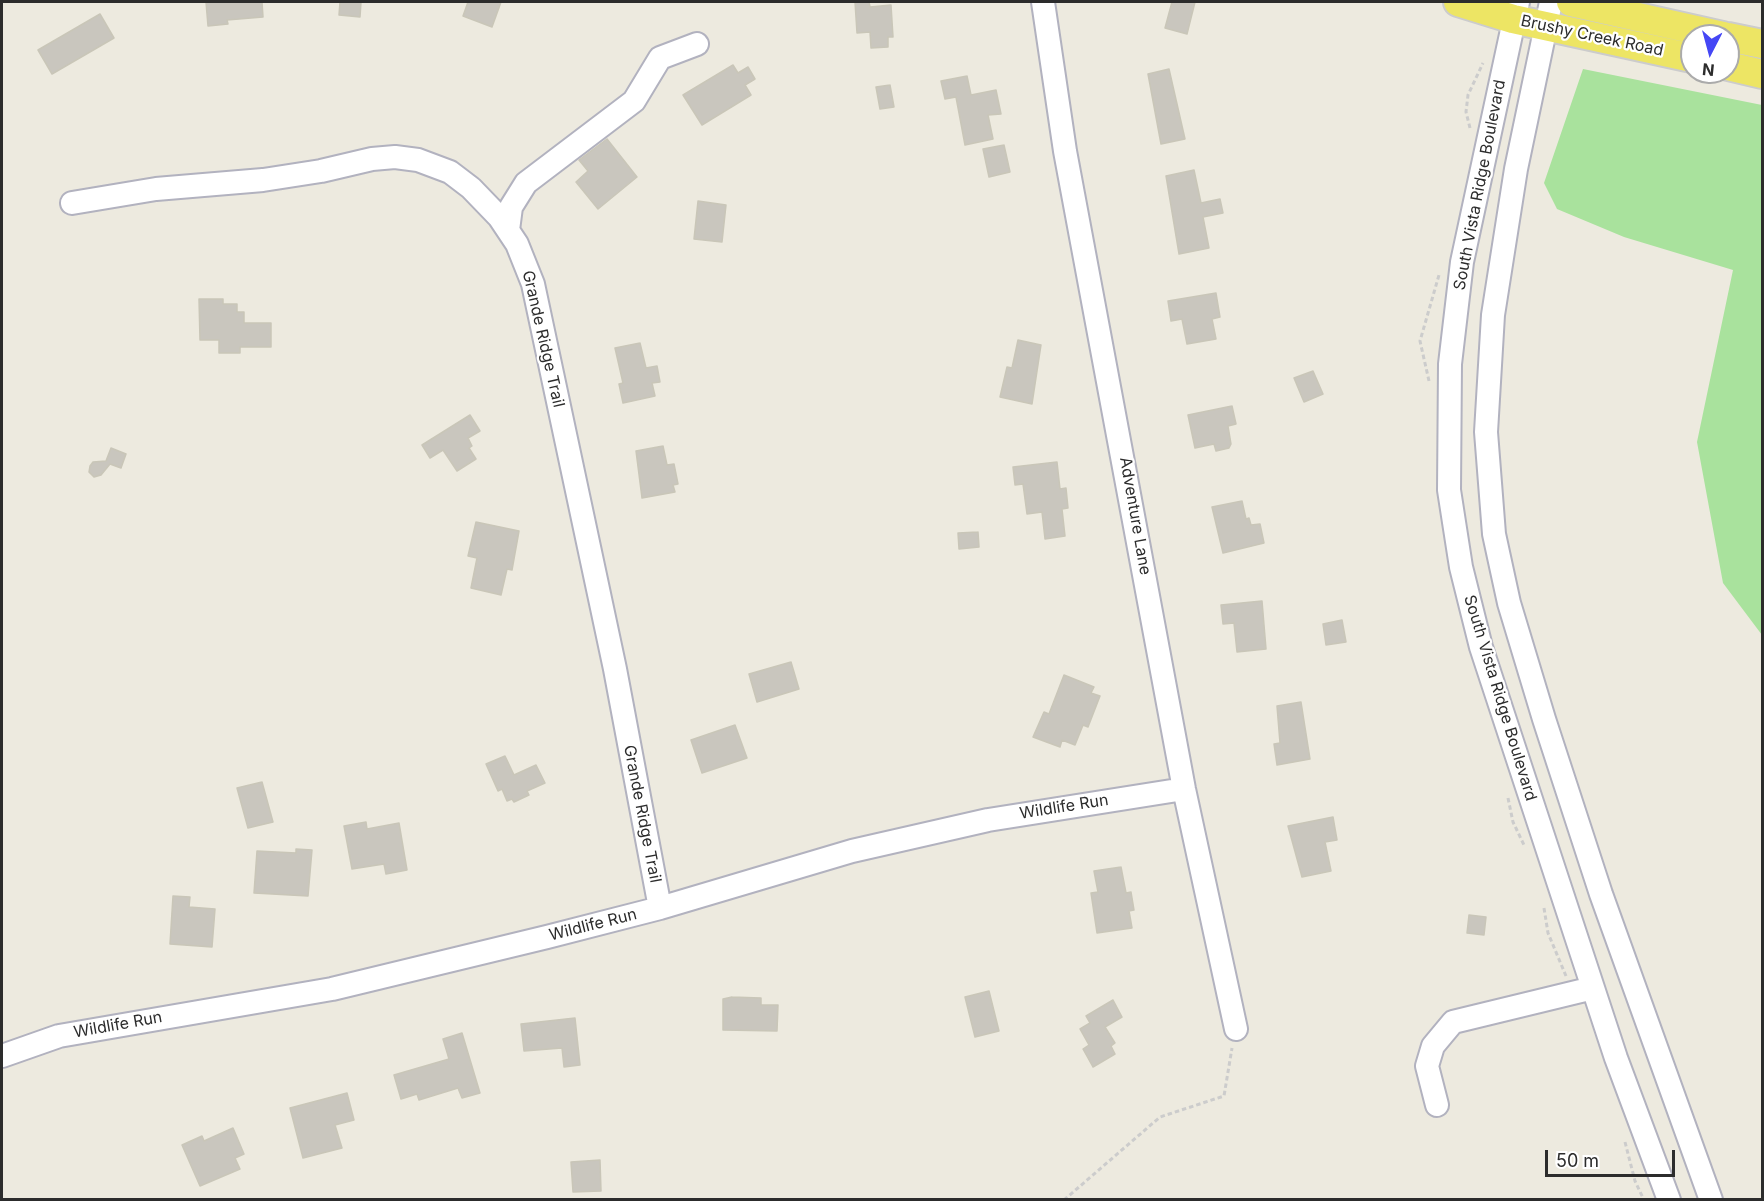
<!DOCTYPE html>
<style>
body{margin:0}
#map{position:relative;width:1764px;height:1201px;overflow:hidden;background:#edeadf;font-family:Inter,sans-serif}
canvas{display:block}
.frame{position:absolute;inset:0;border:3px solid #2c2c2c;pointer-events:none}
.north{position:absolute;left:1680px;top:24px;width:60px;height:60px;box-sizing:border-box;background:#fff;border:2px solid #ababab;border-radius:50%;rotate:186deg;font-size:16px;font-weight:700;line-height:24px;text-align:center;color:#2c2c2c}
.north::after{content:'';display:block;margin:auto;width:21px;height:27px;background:#4547f5;clip-path:polygon(50% 0,100% 100%,50% 72%,0 100%)}
.scale{position:absolute;left:1545px;top:1150px;width:130px;height:27px;box-sizing:border-box;border:3px solid #2c2c2c;border-top:0;padding-left:8px;font-size:18px;line-height:21px;white-space:nowrap;color:#2c2c2c;-webkit-text-stroke:4px #fff;paint-order:stroke}
</style>
<div id="map">
<canvas width="1764" height="1201"></canvas>
<div class="frame"></div>
<div class="north">N</div>
<div class="scale">50 m</div>
</div>
<script>
const ctx = document.querySelector('canvas').getContext('2d');
ctx.lineJoin = 'round';
function paint(path, color) {
  ctx.fillStyle = color;
  ctx.fill(path, 'evenodd');
}
function poly(rows) {
  const path = new Path2D();
  for (const r of rows) {
    path.moveTo(r[0], r[1]);
    for (let i = 2; i < r.length; i += 2) path.lineTo(r[i], r[i + 1]);
  }
  return path;
}
function trace(path, color, width, dash) {
  ctx.strokeStyle = color;
  ctx.lineWidth = width;
  ctx.lineCap = dash ? 'butt' : 'round';
  ctx.setLineDash(dash || []);
  ctx.stroke(path);
}
function drawText(font, color, halo, rows, align = 'center') {
  ctx.font = font + ' Inter,sans-serif';
  ctx.lineWidth = 4.5;
  ctx.setLineDash([]);
  ctx.textBaseline = 'middle';
  ctx.strokeStyle = halo;
  ctx.fillStyle = color;
  for (const [text, x, y, turn = 0] of rows) {
    ctx.save();
    ctx.translate(x, y);
    ctx.rotate((+turn || 0) * Math.PI / 180);
    ctx.textAlign = isNaN(turn) ? turn : align;
    if (halo) ctx.strokeText(text, 0, 0);
    ctx.fillText(text, 0, 0);
    ctx.restore();
  }
}
const green = poly([
 [1583,69,1762,105,1762,635,1723,583,1697,442,1733,270,1624,237,1557,209,1544,183]
]);
const building = poly([
 [206,2,262,2,263,17,227,20,228,24,208,26,206,2],
 [340,2,361,2,360,17,339,15,340,2],
 [468,2,501,2,492,27,463,16,468,2],
 [855,2,869,2,870,7,891,5,893,37,888,37,888,47,871,48,870,32,857,33,855,2],
 [1172,2,1195,2,1187,34,1165,28,1172,2],
 [100,14,114,38,52,74,38,50,100,14],
 [733,65,738,73,748,67,755,79,745,85,751,95,702,125,683,95,733,65],
 [1169,69,1185,139,1161,144,1148,74,1169,69],
 [967,76,971,95,996,90,1001,114,988,115,993,139,965,145,956,97,945,99,941,81,967,76],
 [890,85,894,107,880,109,876,87,890,85],
 [607,139,637,177,598,209,576,182,588,171,579,160,607,139],
 [1004,145,1010,172,989,177,983,149,1004,145],
 [1194,170,1201,203,1220,199,1223,213,1203,217,1209,248,1179,254,1166,176,1194,170],
 [698,201,726,205,722,242,694,239,698,201],
 [1216,293,1220,317,1212,319,1216,339,1187,344,1182,319,1171,321,1168,301,1216,293],
 [199,299,223,299,223,304,237,304,237,312,244,312,244,323,271,323,271,347,240,347,240,353,219,353,219,340,200,340,199,299],
 [1018,340,1041,345,1032,404,1000,397,1007,367,1012,368,1018,340],
 [640,343,646,368,657,366,660,382,652,383,655,396,623,403,619,384,623,383,615,348,640,343],
 [1313,371,1323,394,1304,402,1294,378,1313,371],
 [1232,406,1236,424,1228,426,1231,444,1229,448,1216,451,1214,444,1195,448,1188,415,1232,406],
 [470,415,480,431,468,438,472,446,469,448,476,459,457,471,443,450,430,458,422,445,470,415],
 [663,446,667,465,674,464,678,484,673,485,675,492,642,498,636,451,663,446],
 [111,448,126,454,121,468,110,464,101,475,94,477,89,472,90,466,93,462,106,461,111,448],
 [1057,462,1060,489,1066,488,1068,508,1062,509,1065,536,1045,539,1042,512,1027,514,1023,484,1015,485,1013,467,1057,462],
 [1242,501,1246,519,1249,518,1251,525,1260,524,1264,543,1223,553,1212,507,1242,501],
 [476,522,519,531,512,570,507,569,501,595,471,588,477,558,468,556,476,522],
 [978,532,979,547,959,549,958,533,978,532],
 [1262,601,1266,649,1237,652,1234,623,1223,624,1221,605,1262,601],
 [1342,620,1346,642,1326,645,1323,624,1342,620],
 [791,662,799,689,757,702,749,674,791,662],
 [1064,675,1094,687,1091,693,1100,696,1088,727,1083,725,1075,745,1062,740,1060,747,1033,737,1044,712,1049,714,1064,675],
 [1301,702,1310,759,1277,765,1274,744,1280,743,1277,706,1301,702],
 [735,725,747,758,702,773,691,740,735,725],
 [505,756,514,775,536,765,545,783,527,791,529,795,514,802,512,799,507,801,502,789,498,791,486,764,505,756],
 [262,782,273,822,248,828,237,788,262,782],
 [1333,817,1337,840,1325,842,1331,871,1302,877,1288,826,1333,817],
 [366,822,367,829,399,823,407,870,386,874,384,864,352,869,344,826,366,822],
 [296,849,312,850,308,896,254,893,257,851,296,853,296,849],
 [1121,867,1126,893,1131,892,1134,910,1129,911,1132,928,1097,933,1091,893,1098,892,1094,871,1121,867],
 [173,896,190,897,189,907,215,909,212,947,170,944,173,896],
 [1469,915,1486,917,1484,935,1467,933,1469,915],
 [989,991,999,1031,975,1037,965,997,989,991],
 [732,997,761,998,761,1005,778,1005,777,1031,723,1030,723,999,732,997],
 [1113,1000,1122,1017,1105,1027,1115,1043,1111,1046,1115,1054,1093,1067,1083,1049,1089,1045,1080,1029,1090,1023,1086,1016,1113,1000],
 [575,1018,580,1065,564,1067,562,1048,524,1051,521,1024,575,1018],
 [462,1033,480,1093,462,1098,458,1088,419,1100,417,1094,401,1099,394,1075,449,1059,443,1039,462,1033],
 [347,1093,354,1120,335,1125,342,1148,303,1158,290,1108,347,1093],
 [233,1128,244,1154,235,1158,240,1169,200,1186,182,1145,202,1136,204,1141,233,1128],
 [600,1160,601,1191,573,1192,571,1162,600,1160]
]);
const path = poly([
 [1470,128,1466,112,1468,95,1483,63],
 [1429,381,1420,341,1439,275],
 [1508,798,1513,822,1524,845],
 [1544,908,1548,933,1566,976],
 [1625,1142,1635,1181,1644,1200],
 [1064,1200,1160,1117,1224,1096,1232,1048]
]);
const minor = poly([
 [1043,2,1065,151,1184,789,1236,1029],
 [1518,2,1462,262,1450,364,1449,490,1461,567,1481,647,1616,1058,1669,1200],
 [1551,2,1516,169,1493,315,1486,432,1494,534,1509,603,1544,719,1601,894,1711,1200],
 [72,203,156,189,263,180,321,171,372,159,395,157,418,160,450,172,471,188,499,217,517,244,533,284,615,669,660,908],
 [508,230,511,207,526,183,634,101,660,58,697,44],
 [2,1056,59,1036,332,989,547,937,660,908,852,851,988,820,1184,789],
 [1437,1105,1427,1066,1433,1046,1453,1022,1593,988]
]);
const major = poly([
 [1458,2,1513,19,1692,58],
 [1571,2,1723,36],
 [1728,37,1762,44],
 [1728,66,1762,74]
]);
const streetNames = [
 ["Brushy Creek Road",1592,36,12],
 ["South Vista Ridge Boulevard",1480,185,-79],
 ["Grande Ridge Trail",543,339,77],
 ["Adventure Lane",1135,516,80],
 ["South Vista Ridge Boulevard",1500,698,73],
 ["Wildlife Run",1064,807,-9],
 ["Grande Ridge Trail",642,814,79],
 ["Wildlife Run",593,925,-14],
 ["Wildlife Run",118,1025,-10]
];
paint(green, '#a9e29d');
paint(building, '#c9c6be');
trace(building, '#c9c6b8', 1.5);
trace(minor, '#b2b2bf', 26);
trace(major, '#ccc', 32);
trace(path, '#ccc', 3, [4.5, 3]);
trace(minor, '#fff', 22);
trace(major, '#ede564', 28);
drawText('16px', '#2c2c2c', '#fff', streetNames);
</script>
